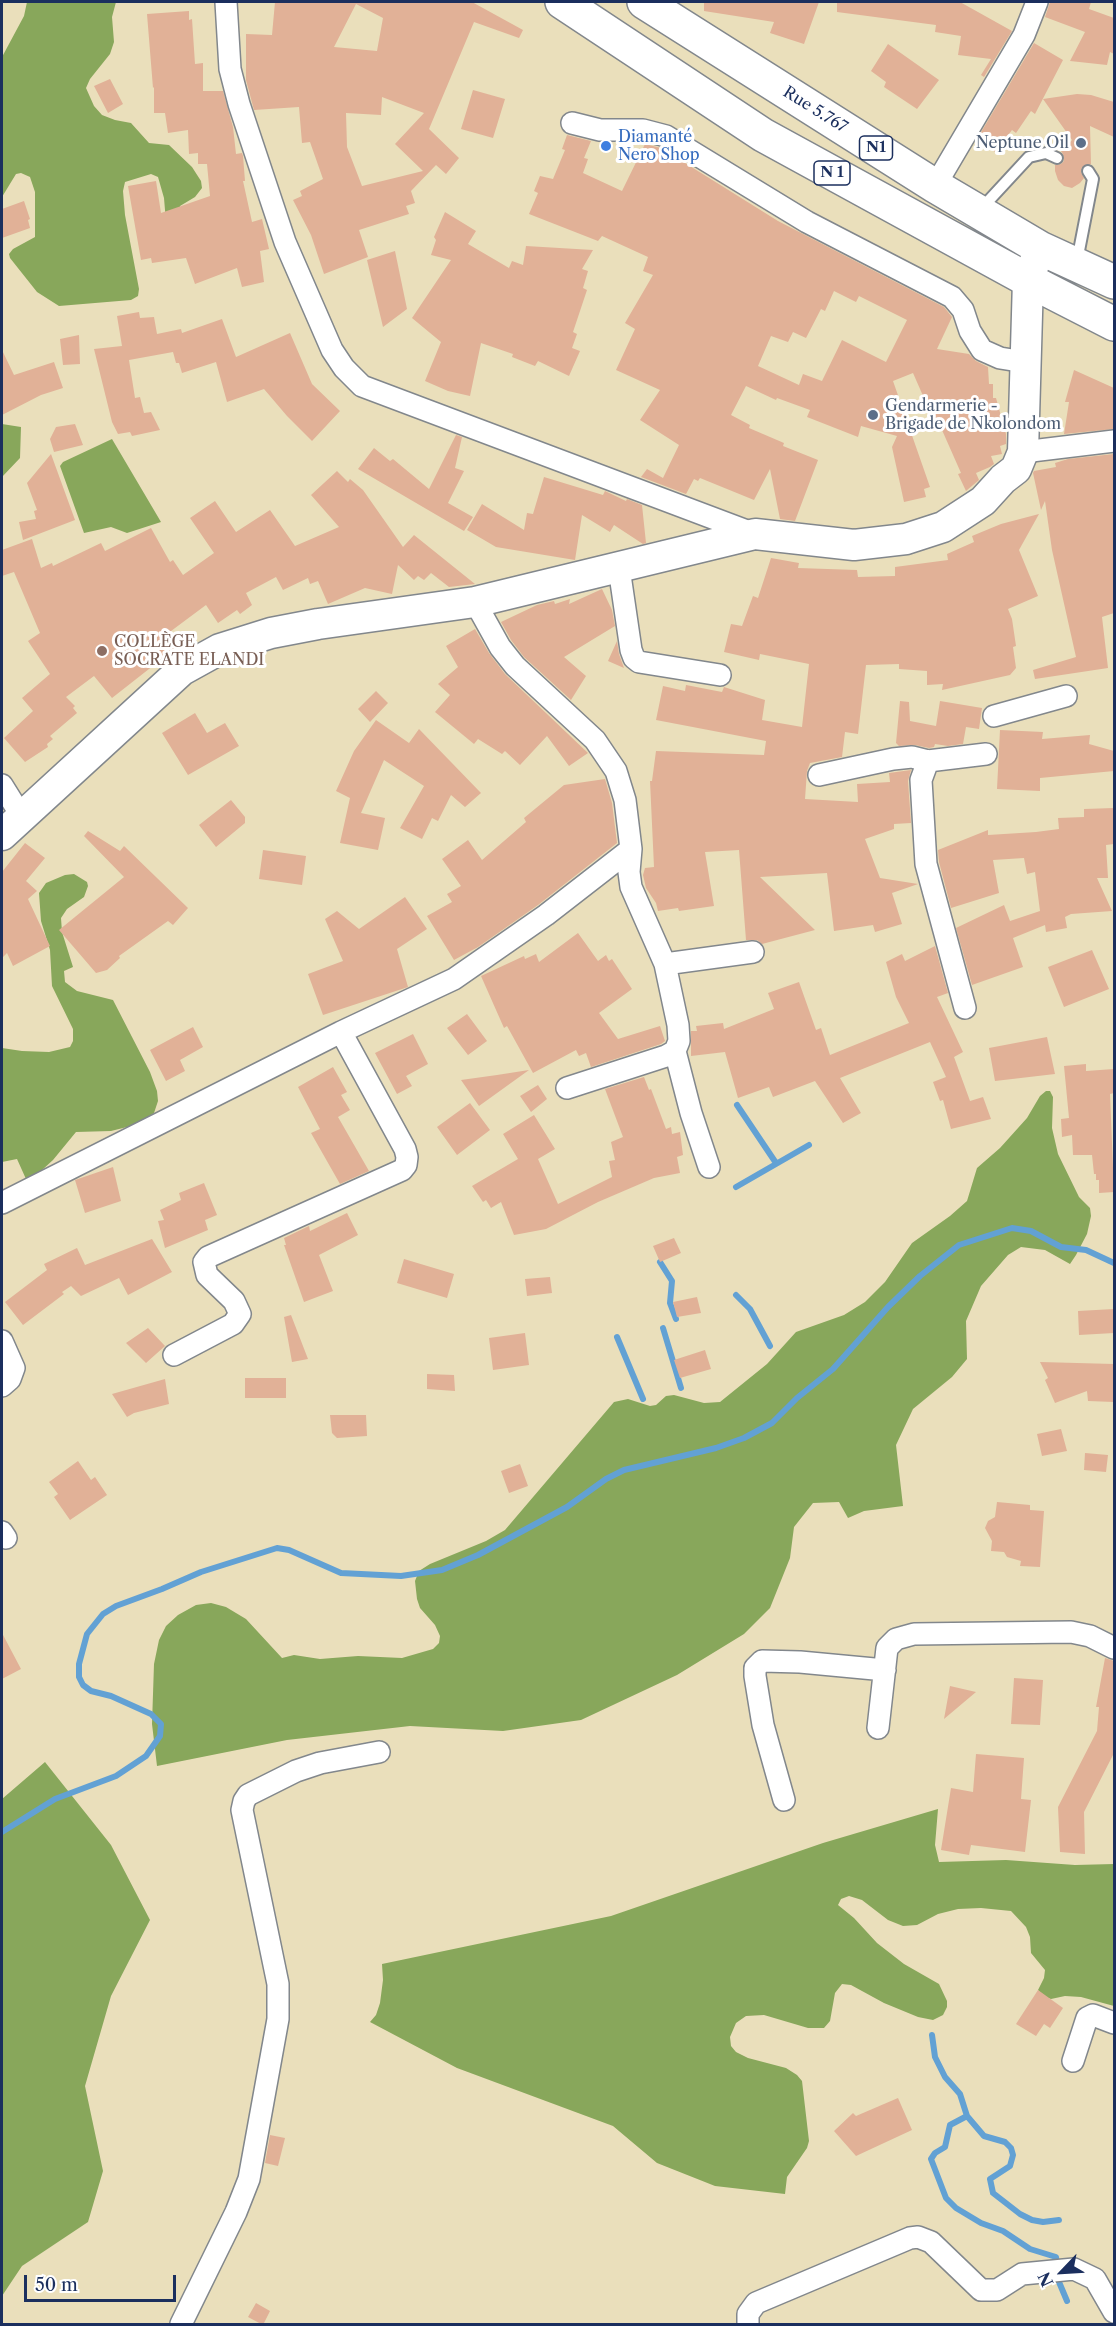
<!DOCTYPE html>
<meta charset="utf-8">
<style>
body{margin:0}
#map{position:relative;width:1116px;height:2326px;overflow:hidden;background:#eadfbb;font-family:"Libre Caslon Text",serif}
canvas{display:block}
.frame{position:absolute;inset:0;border:3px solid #1b2f5e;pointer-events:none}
.north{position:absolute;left:1032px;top:2242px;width:60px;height:60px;-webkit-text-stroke:4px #fff;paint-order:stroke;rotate:245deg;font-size:16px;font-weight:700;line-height:24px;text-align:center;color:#1b2f5e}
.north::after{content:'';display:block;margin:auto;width:21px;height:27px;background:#1b2f5e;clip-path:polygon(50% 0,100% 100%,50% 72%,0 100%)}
.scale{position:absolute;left:24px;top:2275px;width:152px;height:27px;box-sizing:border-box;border:3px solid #1b2f5e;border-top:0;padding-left:8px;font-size:18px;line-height:21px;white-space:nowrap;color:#1b2f5e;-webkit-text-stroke:4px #fff;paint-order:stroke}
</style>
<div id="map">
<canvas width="1116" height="2326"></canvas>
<div class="frame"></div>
<div class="north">N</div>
<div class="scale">50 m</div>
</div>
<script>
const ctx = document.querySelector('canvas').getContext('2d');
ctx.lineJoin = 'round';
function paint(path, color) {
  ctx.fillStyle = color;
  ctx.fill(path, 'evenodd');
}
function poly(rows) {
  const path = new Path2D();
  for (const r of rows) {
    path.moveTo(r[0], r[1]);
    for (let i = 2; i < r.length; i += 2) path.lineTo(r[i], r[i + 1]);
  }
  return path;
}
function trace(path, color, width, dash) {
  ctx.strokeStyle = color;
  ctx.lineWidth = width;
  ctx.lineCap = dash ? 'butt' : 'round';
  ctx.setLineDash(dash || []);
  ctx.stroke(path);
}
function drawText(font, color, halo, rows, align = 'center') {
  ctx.font = font + ' "Libre Caslon Text",serif';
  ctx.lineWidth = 6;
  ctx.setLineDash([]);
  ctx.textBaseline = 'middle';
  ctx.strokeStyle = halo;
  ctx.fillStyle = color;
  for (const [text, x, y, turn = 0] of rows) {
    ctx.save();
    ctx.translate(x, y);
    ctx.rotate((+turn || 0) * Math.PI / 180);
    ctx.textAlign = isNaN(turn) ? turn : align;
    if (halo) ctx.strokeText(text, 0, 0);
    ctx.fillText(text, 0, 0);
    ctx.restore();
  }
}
const forest = poly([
 [27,2,116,2,112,17,114,42,110,54,90,79,86,88,94,106,102,115,115,120,131,123,149,143,169,145,192,167,201,181,202,188,195,197,180,206,178,228,166,222,164,198,158,177,151,174,125,182,123,191,125,215,139,289,138,296,131,300,59,306,37,292,10,258,9,254,13,249,35,237,35,192,30,177,21,173,16,174,2,197,2,57,24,16],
 [2,424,21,427,20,458,2,477],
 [112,439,161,522,127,533,111,527,84,533,60,466,63,462],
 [74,874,87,882,88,886,84,897,67,909,61,918,62,932,73,967,64,971,65,982,77,991,113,1000,150,1072,157,1091,158,1101,154,1113,135,1125,111,1131,76,1132,53,1160,30,1181,26,1179,17,1159,2,1162,2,1048,22,1051,49,1052,70,1047,73,1041,73,1029,52,986,50,950,41,921,39,893,46,883,65,875],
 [1046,1091,1050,1091,1053,1097,1052,1128,1058,1154,1079,1197,1090,1208,1091,1216,1087,1234,1076,1255,1070,1264,1045,1250,1021,1247,1008,1255,981,1286,966,1321,967,1359,952,1377,913,1409,896,1445,903,1506,864,1511,848,1518,839,1502,813,1503,794,1527,790,1558,770,1608,744,1634,677,1675,581,1720,503,1731,410,1726,287,1740,157,1766,152,1724,154,1664,159,1640,166,1626,178,1615,196,1605,211,1603,226,1607,246,1619,282,1658,294,1655,320,1659,358,1656,402,1658,433,1649,439,1643,440,1636,435,1625,420,1608,417,1599,415,1581,419,1571,430,1564,486,1541,505,1530,614,1402,628,1399,650,1406,656,1405,666,1396,674,1395,704,1403,720,1402,767,1364,796,1332,844,1315,865,1302,885,1282,912,1243,950,1216,967,1201,977,1168,1000,1148,1027,1118,1040,1096],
 [45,1762,111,1845,150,1920,111,1996,85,2086,103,2171,88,2222,22,2266,2,2296,2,1799],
 [938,1809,935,1845,939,1862,1006,1860,1075,1865,1114,1864,1114,2006,1081,1997,1065,1996,1051,1999,1042,1996,1038,1990,1044,1978,1045,1970,1031,1953,1030,1937,1026,1927,1011,1911,981,1908,958,1909,938,1914,917,1925,903,1926,888,1920,862,1900,849,1896,841,1899,838,1905,854,1918,877,1943,904,1964,939,1984,947,2001,947,2007,943,2015,933,2020,918,2017,884,2003,851,1985,842,1984,835,1993,830,2021,824,2028,808,2028,764,2015,746,2016,736,2023,730,2037,731,2046,736,2052,748,2058,786,2068,797,2075,802,2081,809,2141,807,2148,787,2177,785,2194,715,2186,657,2163,613,2126,457,2068,370,2022,376,2015,380,2003,383,1980,382,1964,611,1916,823,1843]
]);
const stream = poly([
 [737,1105,776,1163],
 [736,1187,809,1145],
 [660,1262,672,1281,670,1303,676,1319],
 [736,1295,750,1309,770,1346],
 [663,1328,681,1388],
 [617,1337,643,1399],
 [2,1832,55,1799,116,1776,146,1756,160,1736,161,1724,151,1714,111,1696,91,1691,83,1685,79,1677,79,1664,87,1634,103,1614,116,1606,162,1589,201,1572,277,1548,289,1550,341,1573,401,1576,442,1570,478,1555,567,1507,606,1479,624,1470,716,1448,744,1438,772,1423,797,1398,833,1369,888,1307,920,1276,959,1245,1012,1228,1031,1231,1061,1247,1086,1250,1114,1263],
 [932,2035,935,2057,945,2077,960,2094,967,2116,984,2136,1005,2142,1011,2148,1013,2155,1010,2166,990,2179,993,2193,1020,2214,1032,2220,1043,2222,1059,2220],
 [967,2116,950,2125,945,2147,935,2153,931,2159,946,2198,956,2208,981,2223,1003,2231,1030,2249,1056,2257,1059,2282,1067,2301]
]);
const building = poly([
 [275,2,472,2,523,30,519,38,474,22,429,129,459,158,446,174,436,165,411,191,415,203,406,206,409,214,359,230,368,257,324,274,311,235,293,200,302,196,300,191,323,179,310,142,302,143,299,107,254,110,246,80,246,34,272,35],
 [356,4,383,18,377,51,334,47],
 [382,97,424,113,395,144,423,171,362,186,347,147,346,113,381,115],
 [704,2,819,2,804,44,770,33,774,22,704,11],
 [837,2,960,2,1012,31,984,77,981,75,991,59,958,55,961,36,935,32,936,25,837,12],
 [1050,2,1091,2,1089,9,1114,18,1114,54,1110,52,1107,65,1070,61,1085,32,1045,17],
 [189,11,189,20,192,19,195,64,203,63,203,91,223,91,233,127,236,154,242,153,243,156,245,181,243,181,252,222,262,219,269,249,260,251,264,282,242,287,237,268,195,284,186,258,152,263,151,258,141,260,128,186,156,181,161,213,210,196,207,164,198,164,198,153,189,154,188,130,168,133,165,113,154,113,154,87,153,88,147,14],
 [1034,43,1063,60,1035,114,1031,111,1016,133,1012,130,995,152,977,139],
 [888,44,939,80,917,109,884,87,886,82,871,71],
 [110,79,123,104,108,113,94,86],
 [473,90,505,99,493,138,461,129],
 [1077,94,1091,95,1114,102,1114,137,1090,126,1091,164,1082,167,1081,172,1084,178,1080,183,1072,188,1064,186,1058,180,1055,171,1055,165,1061,164,1064,161,1063,154,1061,151,1072,140,1043,99],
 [567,135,591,141,584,158,588,159,583,173,622,191,645,144,661,148,778,221,944,307,952,317,937,349,969,354,976,361,988,367,989,384,993,384,993,398,996,398,1006,434,1006,444,1000,446,1002,454,991,456,994,464,990,467,976,473,979,480,966,491,958,474,961,473,942,430,938,430,913,373,893,381,930,487,924,489,926,497,904,502,892,447,897,436,861,426,858,437,807,417,810,410,777,398,776,400,746,386,731,415,750,425,749,428,784,443,783,446,818,460,795,521,780,519,770,469,754,500,700,478,698,481,694,479,686,494,641,477,647,469,663,478,679,445,640,420,660,390,616,370,635,329,625,323,653,275,643,271,648,257,602,236,598,241,529,214,538,193,534,191,540,176,553,179,565,150,562,149],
 [834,291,856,302,859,296,907,320,886,362,842,340,822,381,803,374,799,385,758,366,771,336,788,342,793,332,806,338,821,309,825,311],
 [24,201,30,219,28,220,30,228,2,238,2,209],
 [445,212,476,231,468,244,509,268,512,261,523,265,526,246,593,250,582,269,588,271,583,288,587,290,573,332,577,334,572,348,580,351,569,376,538,361,535,366,512,357,513,354,481,343,470,396,448,391,425,381,441,342,412,318,451,260,431,255,436,240,434,237],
 [395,251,407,309,383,327,367,260],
 [139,312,140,318,154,317,157,334,181,329,182,333,222,319,236,357,290,333,312,384,340,411,312,441,287,416,264,389,227,402,216,362,182,373,179,363,176,363,173,352,129,360,135,398,140,397,144,413,151,412,160,430,132,436,130,432,118,434,112,422,94,349,122,346,117,316],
 [79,335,80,364,63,365,60,339],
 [2,350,14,375,54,362,63,388,41,395,2,415],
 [1074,370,1114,388,1114,429,1064,434,1069,402,1065,402],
 [75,424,83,445,54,452,50,439,56,427],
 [456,435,462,437,455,468,464,471,448,503,473,517,464,531,358,469,374,448,390,461,393,459,429,489],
 [51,454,75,520,23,540,19,522,36,519,34,511,37,510,27,483],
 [1114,454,1114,613,1102,617,1108,668,1035,679,1033,670,1076,657,1052,550,1045,501,1041,510,1033,473,1034,471,1056,467,1055,463,1068,459],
 [337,471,348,482,350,479,363,490,403,547,414,535,475,584,449,587,431,573,424,580,418,576,414,580,398,565,392,594,365,588,328,604,318,581,310,584,308,578,283,590,276,577,246,593,252,605,240,614,237,610,218,623,206,605,167,634,177,647,112,698,94,676,66,697,75,706,73,708,77,713,50,736,53,739,47,744,48,747,25,762,4,738,33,711,22,698,50,674,28,641,40,633,14,572,2,576,2,550,32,539,41,568,52,563,53,566,101,543,105,551,151,528,170,562,173,560,183,575,214,553,190,518,215,501,236,532,270,510,295,546,339,527,311,495],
 [544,477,603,495,605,491,626,501,627,499,642,505,646,543,643,544,614,525,610,532,582,515,575,560,496,547,467,530,482,504,524,530,527,513,533,514],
 [1039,514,1019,550,1038,596,1008,609,1012,619,1016,646,1013,647,1016,668,1010,675,942,690,943,684,927,685,927,671,899,669,899,664,866,665,858,734,845,732,842,757,810,763,807,771,805,799,858,802,857,784,890,782,889,773,911,770,908,781,911,823,894,824,894,829,865,839,880,878,918,884,892,893,902,924,875,932,873,925,834,931,827,873,760,877,815,930,762,944,757,940,746,940,739,850,705,852,714,906,679,911,678,908,658,911,656,903,646,888,643,875,645,868,654,867,650,781,652,781,656,751,764,755,766,741,656,720,663,686,685,691,686,685,722,692,724,687,765,700,762,720,802,727,809,664,760,654,759,660,724,652,731,624,742,626,753,596,758,598,771,558,799,563,798,568,857,570,858,577,895,576,895,567,948,560,947,554,974,542,972,536,1001,524],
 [602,589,612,610,615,626,564,657,586,676,571,700,524,657,511,640,501,622,537,605,554,601,555,604,570,599,569,604],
 [475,629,489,653,505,674,588,753,569,766,547,736,520,765,505,751,502,754,478,739,474,744,435,712,450,695,438,684,458,667,446,646],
 [617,641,619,654,624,668,608,661],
 [376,691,388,703,370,722,358,709],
 [900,701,909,702,910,721,936,726,940,701,982,708,979,729,966,727,963,744,948,746,935,744,934,747,929,748,915,745,899,746,896,743],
 [195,713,207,733,225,723,239,746,188,775,162,733],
 [376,720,409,743,419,729,481,793,465,807,451,795,438,821,432,818,422,839,400,828,424,786,384,760,361,813,385,818,378,850,340,843,350,798,336,791,354,751],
 [1000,730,1043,732,1042,739,1090,735,1089,744,1114,751,1114,771,1040,778,1040,791,997,789],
 [605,779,612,803,617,843,538,905,478,947,454,960,427,916,452,902,447,894,461,886,442,859,468,840,482,860,526,822,524,818,564,785],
 [231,800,245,817,245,823,216,847,199,825],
 [1114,808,1114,844,1106,845,1108,878,1097,878,1112,911,1071,914,1065,917,1067,928,1046,932,1045,925,1013,938,1023,967,972,985,956,928,1004,905,1010,921,1040,911,1035,872,1027,874,1024,858,993,860,999,893,951,908,939,862,938,850,988,830,988,835,1036,832,1059,829,1058,818,1084,817,1084,809],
 [88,831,120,851,124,846,188,908,173,925,168,921,119,956,120,958,107,970,96,973,59,930,124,877,84,836],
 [25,843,45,858,26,881,37,891,28,899,50,946,13,966,7,953,2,958,2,872],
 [263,850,306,856,302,885,259,879],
 [405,897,427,929,397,949,408,987,323,1015,308,974,343,961,325,919,337,911,359,929],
 [578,933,598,961,606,955,609,961,612,959,632,989,599,1013,618,1039,660,1026,665,1041,661,1044,591,1067,586,1053,579,1056,576,1050,533,1073,507,1026,504,1028,481,976,524,956,525,959,536,954,539,962],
 [935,946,948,993,937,997,963,1052,954,1057,970,1101,983,1097,991,1119,951,1129,943,1100,940,1101,933,1082,946,1077,930,1042,840,1078,861,1113,843,1123,815,1081,773,1097,769,1087,738,1098,725,1052,691,1056,691,1031,697,1031,696,1026,723,1023,724,1029,774,1009,768,993,799,982,816,1030,821,1028,830,1055,909,1023,896,997,886,962,902,954,905,961],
 [1092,950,1109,989,1064,1007,1048,967],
 [467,1014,487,1041,468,1055,447,1028],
 [193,1027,203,1047,180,1060,185,1071,166,1081,150,1050],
 [413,1034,428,1064,406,1076,412,1086,397,1094,375,1053],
 [1047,1037,1055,1074,995,1081,989,1048],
 [1086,1064,1086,1071,1114,1069,1114,1093,1110,1094,1114,1192,1099,1193,1099,1180,1096,1180,1096,1174,1094,1174,1092,1155,1073,1155,1072,1135,1062,1137,1061,1119,1069,1118,1064,1066],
 [333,1067,347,1092,341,1095,350,1110,338,1117,369,1171,340,1184,311,1133,320,1129,298,1087],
 [529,1070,479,1106,461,1080,497,1075],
 [644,1077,649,1090,651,1089,666,1129,671,1127,672,1134,680,1132,683,1155,677,1157,680,1173,654,1178,598,1202,546,1229,514,1235,501,1202,491,1208,486,1200,483,1202,472,1186,518,1159,503,1134,534,1115,555,1149,538,1159,558,1204,612,1177,609,1161,615,1160,611,1142,623,1137,605,1089],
 [538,1085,547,1099,531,1112,520,1096],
 [470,1103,490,1130,457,1155,437,1127],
 [113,1167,121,1201,85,1213,75,1180],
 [204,1183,217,1215,205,1220,208,1230,165,1248,158,1221,164,1220,160,1210,181,1200,179,1193],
 [347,1213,358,1235,319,1255,333,1291,304,1302,284,1245,286,1245,284,1238,309,1226,310,1231],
 [674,1238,681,1253,660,1262,653,1246],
 [152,1239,172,1272,128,1295,119,1278,81,1296,71,1286,62,1292,64,1294,23,1325,5,1302,47,1270,44,1264,77,1248,85,1265],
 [404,1259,454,1274,447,1298,397,1283],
 [550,1277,552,1293,527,1296,525,1279],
 [697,1297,701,1313,677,1317,673,1302],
 [1114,1309,1114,1333,1079,1335,1078,1311],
 [291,1315,308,1359,292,1362,284,1317],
 [148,1328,165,1346,146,1363,126,1343],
 [525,1333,529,1365,493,1370,489,1338],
 [705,1350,711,1369,680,1378,674,1360],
 [1040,1362,1114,1364,1114,1402,1088,1401,1087,1391,1055,1403,1045,1380,1048,1378],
 [427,1374,454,1375,455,1391,427,1389],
 [245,1378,286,1378,286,1398,245,1398],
 [165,1379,169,1404,134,1413,127,1417,112,1394],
 [330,1415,366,1415,367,1436,337,1438,332,1433],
 [1061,1429,1067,1451,1042,1456,1037,1434],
 [1085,1453,1108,1455,1106,1472,1084,1470],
 [78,1461,91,1480,95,1477,107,1495,70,1520,54,1497,58,1494,49,1482],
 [520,1464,528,1486,509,1493,501,1471],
 [997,1502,1030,1505,1030,1510,1044,1511,1040,1567,1020,1566,1021,1561,1007,1557,1004,1552,991,1551,992,1541,985,1528,988,1521,995,1517],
 [2,1633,21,1669,2,1679],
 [1105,1658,1114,1661,1114,1753,1084,1812,1085,1854,1060,1852,1058,1807,1097,1731,1099,1707,1096,1707],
 [1014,1678,1043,1680,1040,1725,1011,1724],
 [950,1686,976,1692,944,1719],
 [976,1754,1024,1758,1021,1799,1031,1800,1025,1852,971,1845,969,1855,941,1850,951,1788,973,1792],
 [1038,1990,1063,2008,1050,2028,1044,2024,1036,2036,1016,2024],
 [898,2098,912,2130,856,2156,834,2131,853,2113,856,2116],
 [270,2135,285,2138,278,2166,265,2163],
 [256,2303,270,2311,263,2325,248,2317]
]);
const lane = poly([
 [980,210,1029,157,1046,153,1057,158],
 [1077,261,1093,179,1088,171]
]);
const street = poly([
 [226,2,230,69,239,104,285,242,332,350,344,368,362,386,755,534],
 [572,123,600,130,643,130,666,136,807,222,952,297,963,310,970,331,982,350,1000,358,1025,362],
 [935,186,1024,35,1037,2],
 [1023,452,1114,441],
 [619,568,631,650,634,658,639,662,720,675],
 [475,602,500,647,515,666,595,740,616,771,625,800,631,849,629,872,631,887,665,964,678,1025,679,1041,675,1051,666,1056,567,1088],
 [994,716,1066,696],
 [819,775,893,759,912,757,928,761],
 [2,785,22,817],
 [665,964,753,952],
 [965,1008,926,864,921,780,928,761,986,754],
 [675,1051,691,1113,709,1167],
 [2,1203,341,1032,454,979,546,915,631,849],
 [2,1341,14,1368,10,1379,2,1386],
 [174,1355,233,1324,240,1314,234,1301,207,1275,204,1262,208,1257,402,1170,406,1165,407,1157,405,1149,341,1032],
 [2,1532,6,1538],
 [878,1728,887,1648,896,1639,914,1634,1071,1632,1090,1636,1114,1648],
 [784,1800,763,1725,755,1676,755,1668,762,1661,800,1662,885,1670],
 [1073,2061,1087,2018,1093,2015,1114,2023],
 [181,2324,236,2212,249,2179,278,2019,278,1984,242,1810,244,1801,248,1795,296,1771,320,1763,379,1752],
 [748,2324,748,2314,756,2303,910,2238,918,2237,931,2242,981,2290,997,2290,1022,2274,1074,2269,1095,2279,1114,2312]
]);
const secondary = poly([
 [2,835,182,670,220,649,271,633,318,624,475,602,755,534,854,545,906,539,943,527,983,501,1003,479,1016,469,1023,452,1028,280,1040,248]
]);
const highway = poly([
 [562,2,763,135,1028,280,1114,324],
 [644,2,935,186,1040,248,1114,282]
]);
const markers = [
 [1081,143,6,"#5c6f8a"],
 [606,146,6,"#3f7fe0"],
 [873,415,6,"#5c6f8a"],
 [102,651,6,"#8d6e63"]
];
const shields = [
 [876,148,33],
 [832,173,36]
];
const shieldNames = [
 ["N1",876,148],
 ["N 1",832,173]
];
const streetNames = [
 ["Rue 5.767",815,110,32]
];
const shopNames = [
 ["Diamanté",618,137],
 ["Nero Shop",618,155]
];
const serviceNames = [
 ["Neptune Oil",1069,143],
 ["Gendarmerie -",885,406,"left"],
 ["Brigade de Nkolondom",885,424,"left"]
];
const educationNames = [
 ["COLLÈGE",114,642],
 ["SOCRATE ELANDI",114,660]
];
paint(forest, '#88a75b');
trace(stream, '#62a1d4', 6);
paint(building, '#e1b197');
trace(lane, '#82878c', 14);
trace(street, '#82878c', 24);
trace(secondary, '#82878c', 33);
trace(highway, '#82878c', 36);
trace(lane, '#fff', 10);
trace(street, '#fff', 21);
trace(secondary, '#fff', 30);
trace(highway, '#fff', 33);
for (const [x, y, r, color] of markers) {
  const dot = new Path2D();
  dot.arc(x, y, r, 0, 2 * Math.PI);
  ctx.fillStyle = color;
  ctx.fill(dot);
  trace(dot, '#fff', 2);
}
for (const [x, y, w] of shields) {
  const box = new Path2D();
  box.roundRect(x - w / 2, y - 12, w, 24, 4.5);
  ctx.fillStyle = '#fff';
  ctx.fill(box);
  trace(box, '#1b2f5e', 1.5);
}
drawText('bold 15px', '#1b2f5e', null, shieldNames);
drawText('16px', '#1b2f5e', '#fff', streetNames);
drawText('16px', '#366cbe', '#fff', shopNames, 'left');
drawText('16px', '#4e5e75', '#fff', serviceNames, 'right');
drawText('16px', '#785e54', '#fff', educationNames, 'left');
</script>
